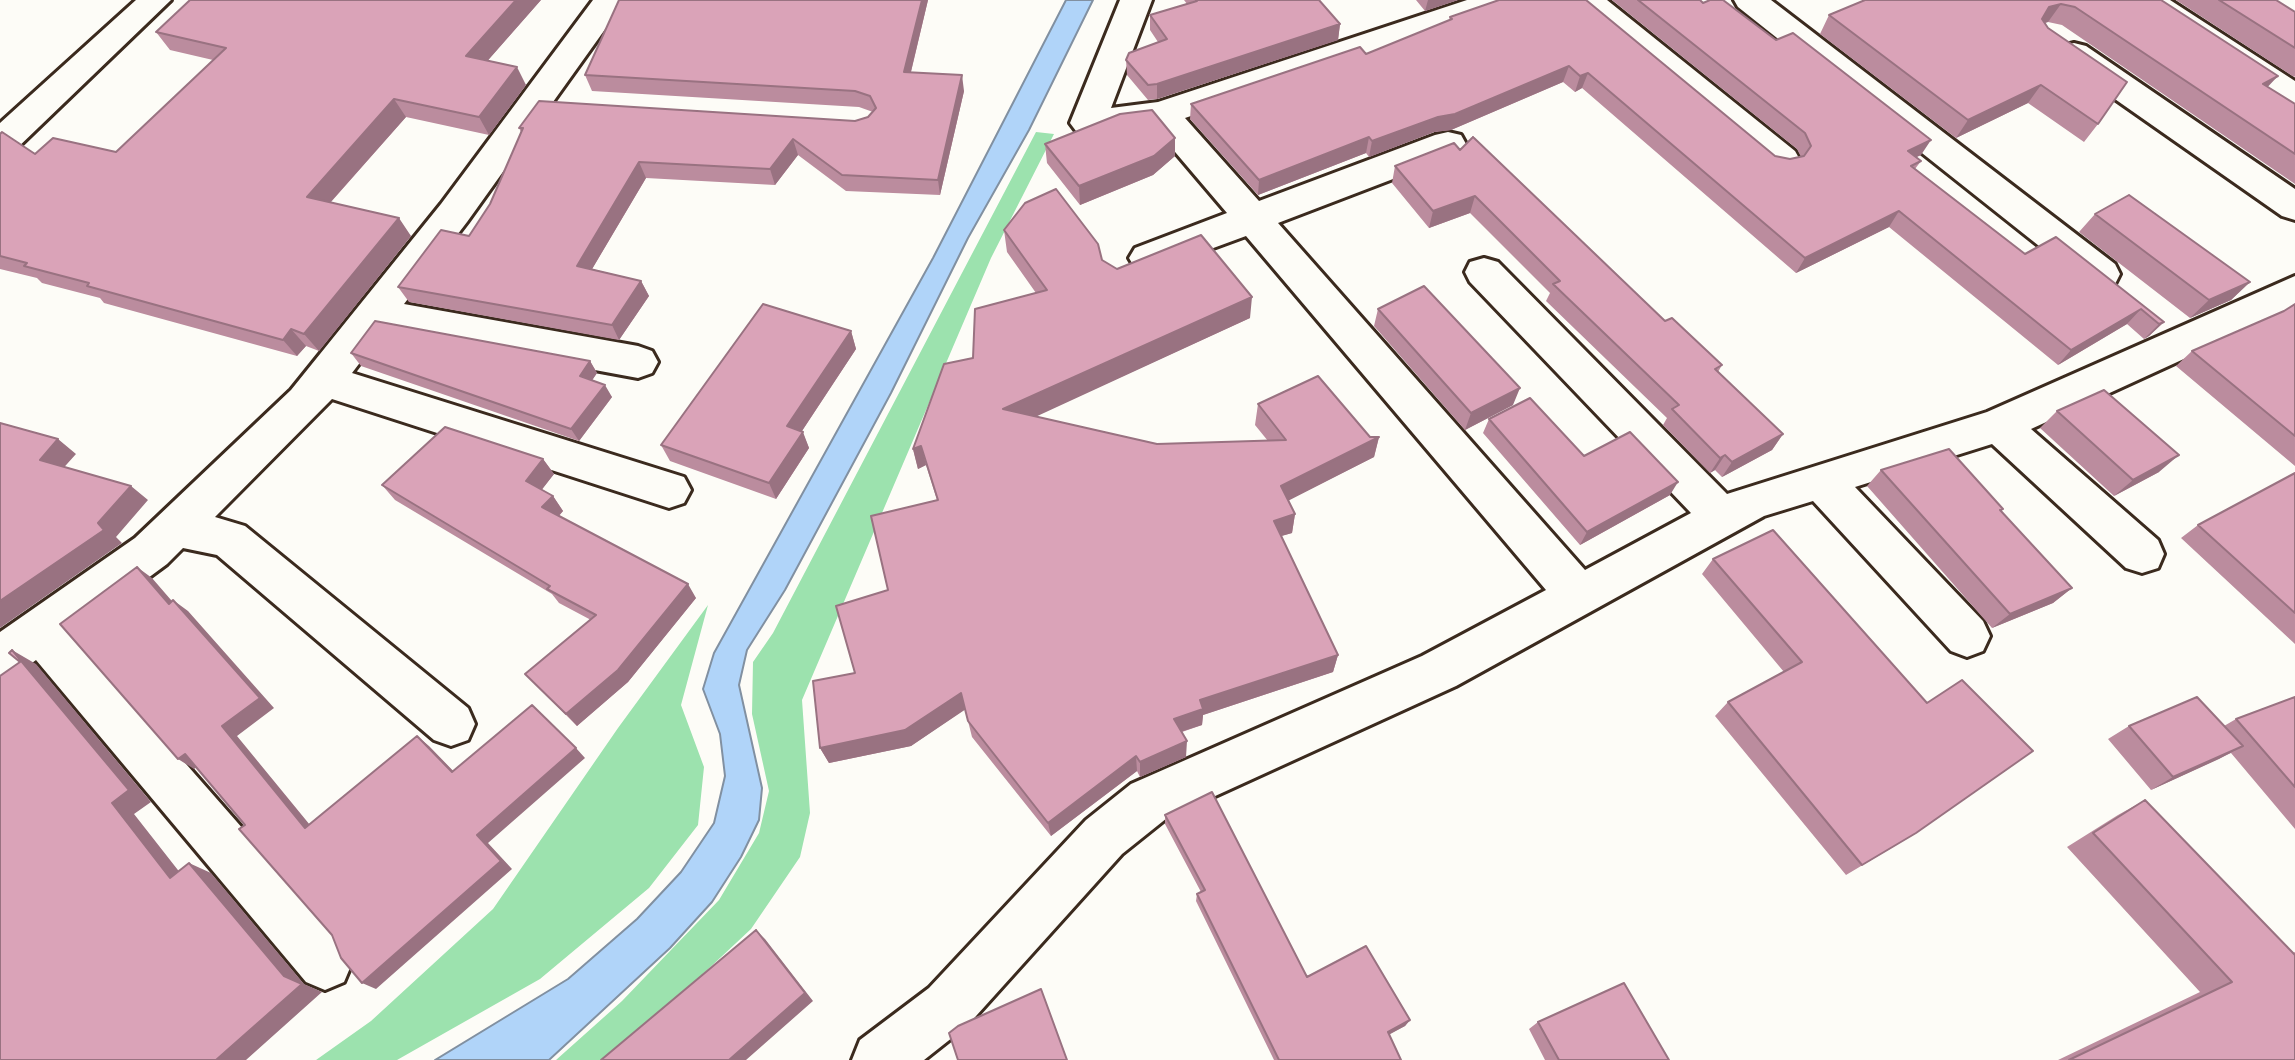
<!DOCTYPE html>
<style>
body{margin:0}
canvas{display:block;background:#fdfcf7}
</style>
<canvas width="2295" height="1060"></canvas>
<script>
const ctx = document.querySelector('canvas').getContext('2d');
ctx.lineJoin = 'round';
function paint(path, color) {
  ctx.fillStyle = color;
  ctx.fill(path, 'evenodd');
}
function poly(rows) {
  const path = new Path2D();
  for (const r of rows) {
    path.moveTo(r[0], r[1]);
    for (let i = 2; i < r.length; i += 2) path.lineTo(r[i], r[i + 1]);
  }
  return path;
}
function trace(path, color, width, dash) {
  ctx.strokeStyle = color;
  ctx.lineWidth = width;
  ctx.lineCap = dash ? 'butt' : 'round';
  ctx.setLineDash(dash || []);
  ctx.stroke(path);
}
const green = poly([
 [1036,132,1054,134,991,258,802,700,810,813,800,857,751,929,643,1030,605,1060,556,1060,622,1001,719,900,759,833,769,791,752,714,753,662,773,633],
 [708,605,681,705,704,767,698,825,649,888,540,979,397,1060,316,1060,371,1021,493,909,618,728]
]);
const water = poly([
 [1066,0,1093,0,1029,130,968,238,891,393,785,590,747,650,739,685,762,788,759,820,741,857,712,902,670,948,549,1060,435,1060,568,979,637,919,681,872,714,823,725,776,720,734,703,689,714,653,933,258,1066,0]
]);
const minor = poly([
 [136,0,171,0,13,152,0,155,0,123,136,0],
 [593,0,626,0,467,222,404,304,638,346,652,351,658,362,652,373,638,378,384,331,352,373,684,477,691,490,684,503,669,508,332,399,215,517,245,526,468,708,475,724,468,740,451,746,434,740,217,555,183,548,167,564,72,634,344,944,352,963,344,982,325,990,306,982,36,660,17,674,0,680,0,632,135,538,291,390,441,204,593,0],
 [1120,0,1152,0,1111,108,1158,102,1467,0,1516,0,1512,7,1185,118,1259,201,1435,135,1448,132,1461,135,1466,144,1461,153,1278,223,1585,570,1691,513,1470,282,1465,272,1470,262,1484,258,1498,262,1727,494,1987,412,2295,276,2295,308,2031,429,2158,540,2164,554,2158,568,2142,573,2126,568,1992,444,1855,487,1983,621,1990,636,1983,651,1967,657,1951,651,1813,501,1764,516,1456,686,1167,818,1122,854,967,1026,924,1060,852,1060,860,1040,929,988,1086,820,1131,784,1422,656,1546,590,1246,236,1148,272,1135,268,1129,258,1135,248,1227,213,1153,126,1088,135,1076,131,1070,123,1120,0],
 [1571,0,1607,0,1795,151,1800,160,1795,169,1782,172,1769,169,1575,7,1571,0],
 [1734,0,1771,0,2115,264,2120,274,2115,284,2101,288,2087,284,1738,7,1734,0],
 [2131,0,2170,0,2295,81,2295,109,2283,105,2135,7,2131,0],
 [2074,43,2086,46,2295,189,2295,220,2282,216,2062,62,2057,54,2062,46,2074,43]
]);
const wall = poly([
 [541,0,488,60,526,85,489,135,406,117,331,202,411,236,319,351,306,346,297,356,104,303,100,298,42,283,37,278,0,269,0,134,35,154,116,152,213,60,170,50,156,32],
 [619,0,928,0,911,72,964,91,940,195,846,191,798,155,775,185,646,178,592,269,641,281,649,296,619,340,409,302,398,287,469,236,490,204,521,132,519,128,855,121,868,117,873,112,859,107,592,91,585,75],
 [1184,0,1319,0,1340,24,1338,40,1157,99,1148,100,1127,75,1126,60,1158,42,1150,30,1150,15,1187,4],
 [1416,0,1458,0,1425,11],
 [1499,0,1775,156,1790,159,1801,157,1797,149,1612,0,1700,0,1921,155,1916,157,1921,161,1915,169,2025,254,2056,237,2164,322,2149,336,2144,339,2127,324,2058,365,1889,227,1796,273,1582,88,1575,92,1563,82,1451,130,1434,132,1369,157,1366,153,1258,195,1190,119,1191,104,1366,54,1449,20,1450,17],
 [1865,0,2161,0,2268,87,2295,104,2295,184,2062,25,2048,22,2045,23,2098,124,2084,142,2028,103,1956,138,1820,34,1829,15],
 [2176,0,2276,0,2295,12,2295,76,2294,77],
 [1175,138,1175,156,1153,175,1080,205,1047,163,1045,144],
 [1460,150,1665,321,1722,365,1718,372,1783,434,1772,450,1722,477,1715,470,1710,473,1663,425,1667,418,1546,301,1550,293,1470,213,1429,228,1392,183,1395,166],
 [2095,214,2250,282,2231,300,2190,318,2079,232],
 [1004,230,1102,260,1117,269,1250,318,1035,416,1157,444,1268,441,1255,425,1258,404,1370,437,1379,437,1374,457,1288,500,1295,514,1292,533,1281,536,1338,655,1333,672,1203,715,1202,725,1182,732,1186,757,1140,777,1137,771,1051,836,972,737,965,709,911,746,829,763,820,748,855,673,888,590,937,500,926,465,918,469,913,449,973,358,1036,293,1007,252],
 [2295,304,2295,466,2176,366,2192,351,2284,311],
 [1378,309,1513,405,1465,430,1374,326],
 [851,331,856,349,802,431,809,448,776,499,670,461,661,445],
 [351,353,590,361,597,373,592,380,612,397,579,441,361,366],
 [2057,411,2159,472,2114,496,2040,428],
 [1489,419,1670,495,1580,545,1483,433],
 [543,459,554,474,541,490,553,496,563,511,559,516,696,598,628,682,577,726,525,674,591,620,559,603,552,594,395,500,382,485],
 [1881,470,2072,588,2053,603,1992,628,1867,486],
 [2295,473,2295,644,2181,538,2198,525],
 [1773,530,1898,844,1846,875,1715,716,1728,702,1784,672,1702,574,1713,559],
 [2295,697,2295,829,2231,753,2151,790,2108,739,2129,726,2224,726,2236,719],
 [2145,800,2293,953,2295,952,2295,1060,2058,1060,2200,992,2067,847,2118,815],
 [1165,815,1307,977,1410,1020,1405,1026,1389,1034,1401,1060,1274,1060,1196,901,1197,894,1201,892,1165,824],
 [1538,1022,1669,1060,1545,1060,1529,1029]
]);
const shadedWall = poly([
 [516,0,541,0,476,74,466,56],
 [922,0,928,0,907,88,904,72],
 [1428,0,1458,0,1425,11],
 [2061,4,2048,22,2036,25,2049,7],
 [1340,24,1338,40,1157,99,1157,84],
 [1569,66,1563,82,1451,130,1434,132,1369,157,1372,141],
 [517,67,526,85,489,135,479,117],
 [1588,73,1582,88,1575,92,1580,76],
 [962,75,964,91,940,195,938,180],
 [2278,76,2261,94,2263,84],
 [2041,85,2028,103,1956,138,1968,120],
 [394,99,406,117,320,214,307,197],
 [1369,137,1366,153,1258,195,1259,180],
 [1175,138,1175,156,1153,175,1080,205,1079,186],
 [793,139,798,155,775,185,770,169],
 [1931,140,1921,155,1898,166,1908,151],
 [639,162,646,178,585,281,577,266],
 [1475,196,1470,213,1429,228,1433,211],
 [1899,211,1889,227,1796,273,1805,258],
 [399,218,411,236,319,351,304,334],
 [641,281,649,296,619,340,612,325],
 [2250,282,2231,300,2190,318,2209,300],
 [1252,297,1250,318,1007,430,1003,409],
 [2141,309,2127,324,2058,365,2071,350],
 [2164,322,2149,336,2144,339,2159,324],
 [291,329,306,346,297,356,283,340],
 [851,331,856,349,794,443,787,426],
 [590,361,597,373,587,388,580,376],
 [605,385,612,397,579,441,571,429],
 [1520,388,1513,405,1465,430,1471,413],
 [803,432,809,448,776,499,769,483],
 [1783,434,1772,450,1722,477,1732,462],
 [1379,437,1374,457,1278,506,1281,486],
 [58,439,76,454,58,474,40,460],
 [921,446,926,465,918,469,913,449],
 [1725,455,1715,470,1710,473,1720,458],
 [2179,455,2159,472,2114,496,2133,480],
 [543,459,554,474,537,496,526,481],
 [1678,482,1670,495,1580,545,1587,532],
 [131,486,148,500,116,537,122,543,0,628,0,601,98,523],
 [553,496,563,511,553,522,542,507],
 [1295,514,1292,533,1271,539,1274,521],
 [137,567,152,578,184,615,169,604],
 [688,584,696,598,628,682,577,726,566,714],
 [2072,588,2053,603,1992,628,2010,614],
 [173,600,188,611,274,708,237,736,319,836,305,828,222,726],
 [12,650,36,664,151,802,134,814,192,888,170,878,112,803],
 [1338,655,1333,672,1203,715,1202,725,1174,734,1174,719,1200,700],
 [961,693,966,709,911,746,829,763,820,748],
 [417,736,429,746,463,781,452,772],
 [1187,741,1186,757,1140,777,1140,762],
 [2243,746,2219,759,2151,790,2173,777],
 [576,748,585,758,488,843,512,869,376,989,362,983,477,835],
 [185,754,201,764,194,769,178,759],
 [1136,756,1137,771,1051,836,1048,823],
 [189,863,211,873,304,984,322,992,246,1060,216,1060,284,976],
 [756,930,765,939,813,1001,746,1060,729,1060],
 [1410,1020,1405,1026,1383,1038,1388,1032]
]);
const building = poly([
 [190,0,516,0,466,56,517,67,479,117,394,99,307,197,399,218,304,334,291,329,283,340,87,286,89,283,24,266,27,263,0,256,0,134,2,132,35,154,53,138,116,152,226,48,156,32,190,0],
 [619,0,922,0,904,72,962,75,938,180,842,175,793,139,770,169,639,162,577,266,641,281,612,325,398,287,441,230,469,236,490,204,523,128,519,128,539,101,855,121,868,117,876,108,870,96,855,91,585,75,619,0],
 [1196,0,1319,0,1340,24,1157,84,1148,85,1126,60,1129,53,1167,39,1150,15,1197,1,1196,0],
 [1499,0,1586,0,1775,156,1790,159,1804,156,1811,146,1805,133,1638,0,1700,0,1703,3,1710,0,1723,0,1776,40,1793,33,1931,140,1908,151,1921,161,1911,166,2025,254,2056,237,2164,322,2159,324,2141,309,2071,350,1899,211,1805,258,1588,73,1580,76,1569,66,1455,114,1438,117,1372,141,1369,137,1259,180,1191,104,1360,47,1366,54,1452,19,1450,17,1499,0],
 [1865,0,2161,0,2278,76,2263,84,2295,104,2295,154,2075,7,2061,4,2049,7,2042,19,2048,28,2127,82,2098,124,2041,85,1968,120,1829,15,1865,0],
 [2219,0,2276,0,2295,12,2295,48,2219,0],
 [1152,110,1175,138,1154,156,1079,186,1045,144,1120,114,1152,110],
 [1473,137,1665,321,1672,318,1722,365,1715,369,1783,434,1732,462,1725,455,1720,458,1672,409,1679,405,1553,284,1560,281,1475,196,1433,211,1395,166,1454,143,1460,150,1473,137],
 [1056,189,1098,244,1102,260,1117,269,1201,235,1252,297,1003,409,1157,444,1286,440,1258,404,1318,376,1370,437,1379,437,1281,486,1295,514,1274,521,1338,655,1200,700,1203,709,1174,719,1187,741,1140,762,1136,756,1048,823,968,721,961,693,905,730,820,748,813,681,855,673,836,606,888,590,871,516,938,500,921,446,913,449,944,364,973,358,975,309,1047,290,1004,230,1025,203,1056,189],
 [2129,195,2250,282,2209,300,2095,214,2129,195],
 [1424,286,1520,388,1471,413,1378,309,1424,286],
 [763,304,851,331,787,426,803,432,769,483,661,445,763,304],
 [2295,304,2295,436,2192,351,2284,311,2295,304],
 [375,321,590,361,580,376,605,385,571,429,351,353,375,321],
 [2104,390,2179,455,2133,480,2057,411,2104,390],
 [1530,398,1584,456,1630,432,1678,482,1587,532,1489,419,1530,398],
 [0,423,58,439,40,460,131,486,98,523,104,530,0,601,0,423],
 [445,427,543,459,526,481,553,496,542,507,688,584,618,670,566,714,525,674,596,615,547,589,550,586,382,485,445,427],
 [1949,449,2003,509,2000,510,2072,588,2010,614,1881,470,1949,449],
 [2295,473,2295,613,2198,525,2295,473],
 [1773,530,1927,703,1962,680,2033,751,1916,833,1862,865,1728,702,1802,662,1713,559,1773,530],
 [137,567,169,604,173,600,260,698,222,726,305,828,417,736,452,772,532,705,576,748,477,835,501,861,362,983,341,958,332,935,239,829,245,825,185,754,178,759,60,624,137,567],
 [12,650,129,790,112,803,170,878,189,863,284,976,302,984,216,1060,0,1060,0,676,20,662,9,653,12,650],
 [2197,697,2243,746,2173,777,2129,726,2197,697],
 [2295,697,2295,787,2236,719,2295,697],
 [1212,792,1307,977,1366,946,1410,1020,1388,1032,1401,1060,1279,1060,1197,894,1205,890,1165,815,1212,792],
 [2145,800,2295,955,2295,1060,2069,1060,2232,982,2093,833,2145,800],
 [756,930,805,993,729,1060,601,1060,756,930],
 [1624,983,1669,1060,1559,1060,1538,1022,1624,983],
 [1041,989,1067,1060,958,1060,949,1033,958,1026,1041,989]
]);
paint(green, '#9ce2ae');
paint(water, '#b0d4f9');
trace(water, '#8190a1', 2);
trace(minor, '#3b2a1e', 6);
paint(minor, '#fdfcf7');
paint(wall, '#bb8c9e');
paint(shadedWall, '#997281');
paint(building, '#daa3b8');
trace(building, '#997281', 2);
</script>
